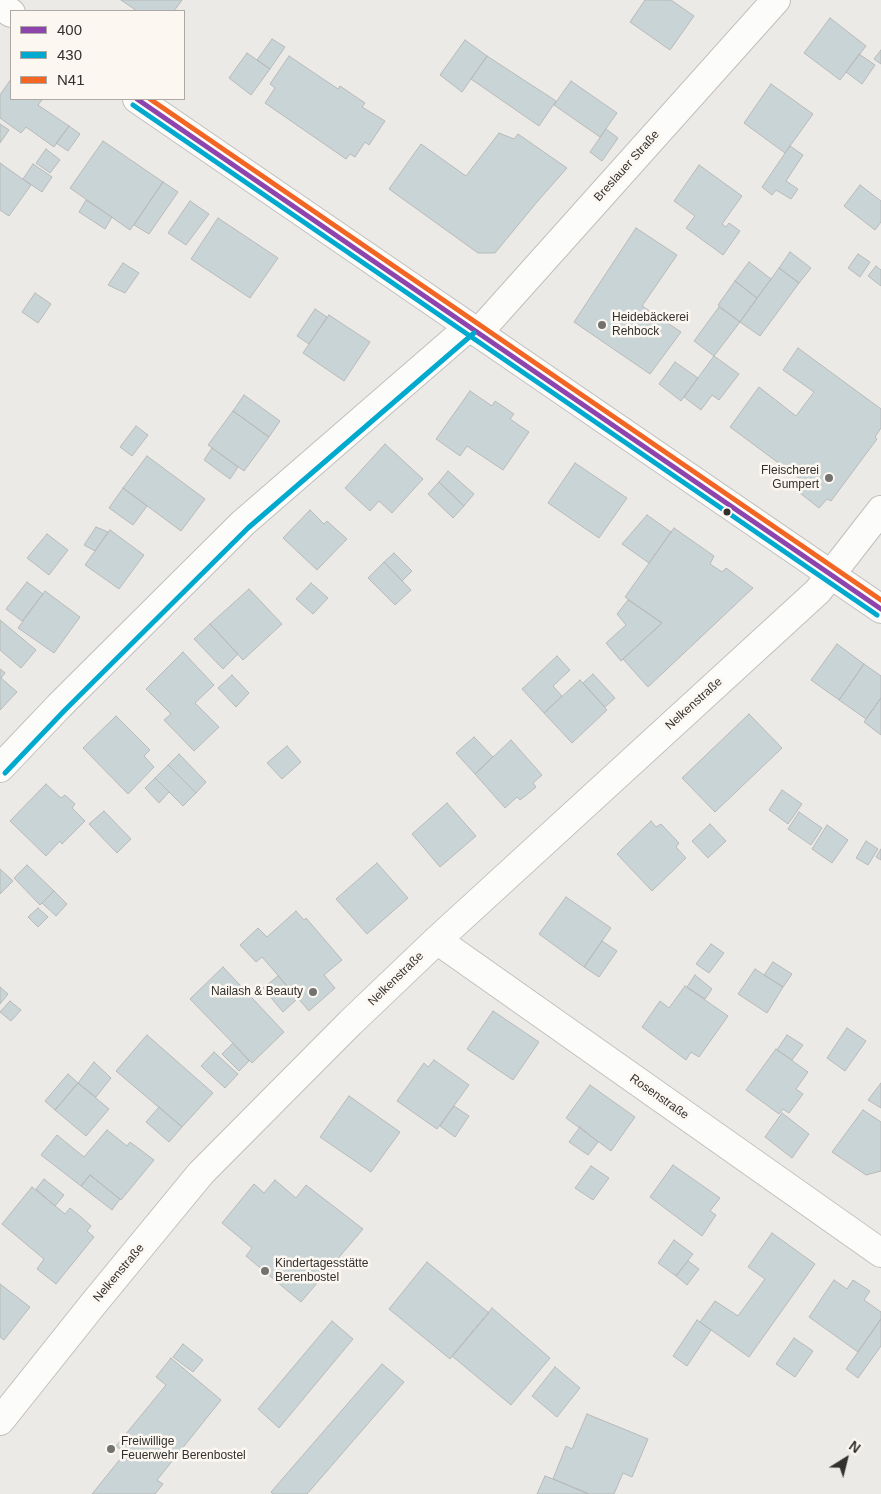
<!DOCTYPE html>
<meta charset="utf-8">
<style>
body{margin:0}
#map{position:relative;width:881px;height:1494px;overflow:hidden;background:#eceae7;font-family:Helvetica,sans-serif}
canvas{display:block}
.legend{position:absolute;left:10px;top:10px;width:175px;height:90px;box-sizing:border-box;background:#fcf7f1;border:1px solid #aca8a3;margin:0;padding:6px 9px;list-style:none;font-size:15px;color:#33312f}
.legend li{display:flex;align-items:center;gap:10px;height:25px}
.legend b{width:25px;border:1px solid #aca8a3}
.north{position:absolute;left:821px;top:1434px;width:50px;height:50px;-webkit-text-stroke:4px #fcf7f1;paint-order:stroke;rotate:36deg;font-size:14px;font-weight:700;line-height:20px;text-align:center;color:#33312f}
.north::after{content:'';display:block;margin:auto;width:18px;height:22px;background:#33312f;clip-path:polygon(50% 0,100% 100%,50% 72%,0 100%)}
</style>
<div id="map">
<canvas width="881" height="1494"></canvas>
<ul class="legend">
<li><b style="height:6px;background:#8e44ad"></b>400</li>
<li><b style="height:6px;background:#00a9ce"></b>430</li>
<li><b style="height:6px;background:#f26522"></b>N41</li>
</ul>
<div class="north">N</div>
</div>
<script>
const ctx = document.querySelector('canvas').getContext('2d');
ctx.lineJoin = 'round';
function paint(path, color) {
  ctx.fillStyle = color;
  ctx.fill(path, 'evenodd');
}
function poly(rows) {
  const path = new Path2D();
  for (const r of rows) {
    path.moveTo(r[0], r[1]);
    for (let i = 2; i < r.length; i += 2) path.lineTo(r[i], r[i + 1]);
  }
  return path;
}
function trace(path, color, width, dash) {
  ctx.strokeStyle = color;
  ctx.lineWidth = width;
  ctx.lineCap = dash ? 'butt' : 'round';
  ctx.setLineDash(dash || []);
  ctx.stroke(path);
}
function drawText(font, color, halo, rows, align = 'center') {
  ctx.font = font + ' Helvetica,sans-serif';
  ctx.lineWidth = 5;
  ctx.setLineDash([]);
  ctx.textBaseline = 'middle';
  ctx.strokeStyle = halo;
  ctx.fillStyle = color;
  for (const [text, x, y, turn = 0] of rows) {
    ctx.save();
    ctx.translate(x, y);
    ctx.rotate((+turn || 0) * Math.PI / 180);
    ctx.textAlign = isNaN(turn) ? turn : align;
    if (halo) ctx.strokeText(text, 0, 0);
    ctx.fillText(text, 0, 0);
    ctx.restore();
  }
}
const building = poly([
 [121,0,182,0,174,11,137,11,121,0],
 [645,0,671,0,694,16,670,50,630,22,645,0],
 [830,18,866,46,840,80,804,53,830,18],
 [272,39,285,47,270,69,257,60,272,39],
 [465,40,487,56,462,92,440,75,465,40],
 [881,50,881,64,874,59,881,50],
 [247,53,270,69,251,95,229,78,247,53],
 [859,54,875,65,862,84,846,72,859,54],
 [289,56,338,89,340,86,365,103,362,107,385,121,369,145,365,142,355,157,350,154,346,159,265,103,275,88,270,84,289,56],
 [487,56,556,101,539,126,471,79,487,56],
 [11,79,11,99,40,99,42,100,38,105,69,126,54,147,26,127,21,133,0,118,0,95,11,79],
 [571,81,617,113,600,137,554,105,571,81],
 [771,84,813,114,785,153,744,123,771,84],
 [0,124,9,130,0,143,0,124],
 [69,126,80,134,68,151,56,143,69,126],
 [606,129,618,138,602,161,590,152,606,129],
 [499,133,514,139,518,134,567,168,537,202,495,253,478,253,389,189,421,144,466,176,499,133],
 [103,141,163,182,130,230,70,188,103,141],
 [790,146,803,155,786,181,798,189,791,199,776,190,772,195,762,187,790,146],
 [46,149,60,160,50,173,36,163,46,149],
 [0,163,31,185,9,216,0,210,0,163],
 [33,164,52,177,42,192,23,179,33,164],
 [699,165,742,196,722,224,726,227,729,223,740,231,723,255,686,228,695,216,674,201,699,165],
 [163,182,178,192,149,234,134,225,163,182],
 [860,185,881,201,881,222,875,230,844,206,860,185],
 [86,200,112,217,105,229,79,212,86,200],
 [190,201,209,214,186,245,168,233,190,201],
 [218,218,278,258,250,298,191,259,218,218],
 [636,228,677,255,642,306,681,332,650,374,574,322,636,228],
 [790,252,811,268,799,283,779,268,790,252],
 [858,254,870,262,860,277,848,268,858,254],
 [749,262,771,279,757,298,735,281,749,262],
 [123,263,139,273,125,293,108,285,123,263],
 [876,266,881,270,881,286,868,276,876,266],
 [779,268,799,283,760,336,740,322,779,268],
 [735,281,757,298,740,322,718,305,735,281],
 [35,293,51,304,38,323,22,312,35,293],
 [719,307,740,322,714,356,694,341,719,307],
 [315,309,327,317,309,344,297,336,315,309],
 [329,315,370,342,344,381,303,353,329,315],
 [798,348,881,409,881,428,875,437,877,439,831,501,827,499,819,508,800,493,807,484,730,427,759,387,796,416,814,392,783,370,798,348],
 [714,356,739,374,719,400,712,395,701,410,684,397,714,356],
 [675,362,698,378,681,401,659,384,675,362],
 [470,391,492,406,495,401,514,414,510,419,529,432,503,470,467,446,460,456,436,439,470,391],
 [244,395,280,421,269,437,233,411,244,395],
 [233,411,269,437,244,471,208,445,233,411],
 [136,426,148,435,132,456,120,447,136,426],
 [385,444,423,479,392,513,379,501,370,511,345,488,385,444],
 [212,448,238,467,230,479,204,460,212,448],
 [147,456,205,499,181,531,123,488,147,456],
 [575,463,627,498,599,538,548,503,575,463],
 [448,471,474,494,464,506,439,482,448,471],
 [439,482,464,506,453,518,428,494,439,482],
 [123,488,147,506,133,525,109,508,123,488],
 [310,510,324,524,327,521,347,539,317,570,283,538,310,510],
 [647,515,671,532,649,563,622,544,647,515],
 [96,527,108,532,95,551,84,545,96,527],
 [674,528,714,556,710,564,722,572,726,568,753,588,648,687,623,659,662,623,625,597,674,528],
 [110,530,144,555,119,589,85,565,110,530],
 [47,534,68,550,49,575,27,558,47,534],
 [394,553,412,571,402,581,384,562,394,553],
 [384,562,411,590,395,605,368,578,384,562],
 [27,582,43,594,22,621,6,609,27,582],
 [311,583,328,598,313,614,296,599,311,583],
 [249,589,282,624,243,660,210,624,249,589],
 [45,591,80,617,54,653,18,628,45,591],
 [628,600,662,623,621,661,606,643,626,625,617,614,628,600],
 [0,620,36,650,21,668,0,650,0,620],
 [210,624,238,654,223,669,194,639,210,624],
 [837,644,864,664,839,700,811,680,837,644],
 [183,652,214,685,195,703,219,727,194,751,164,720,171,714,146,689,183,652],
 [557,656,570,670,553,686,562,696,544,713,522,689,557,656],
 [864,664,881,676,881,698,866,719,839,700,864,664],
 [0,669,5,673,1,678,17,692,0,710,0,669],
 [593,674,615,698,605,707,583,683,593,674],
 [232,675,249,693,236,707,218,688,232,675],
 [580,680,607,710,572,743,544,713,580,680],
 [881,698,881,735,864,722,881,698],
 [749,714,782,748,715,812,682,778,749,714],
 [116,716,150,750,144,756,154,767,128,794,83,748,116,716],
 [474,737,493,757,475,774,456,753,474,737],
 [511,740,542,775,533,783,536,787,529,793,520,800,517,797,505,808,475,774,511,740],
 [287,746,301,762,282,779,267,763,287,746],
 [179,754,206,782,196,793,168,765,179,754],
 [168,765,196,793,183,806,155,778,168,765],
 [155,778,169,792,159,803,145,788,155,778],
 [46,784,61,798,65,795,75,804,72,808,85,821,62,844,60,841,46,856,10,821,46,784],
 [782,790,802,804,788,824,769,810,782,790],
 [447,803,476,836,440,867,412,834,447,803],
 [104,811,131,839,117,853,89,824,104,811],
 [799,812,822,828,811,845,788,829,799,812],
 [651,821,656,827,661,824,679,843,676,847,686,858,652,891,617,854,651,821],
 [710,824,726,841,708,858,692,841,710,824],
 [827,825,848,840,832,863,812,849,827,825],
 [866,841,878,849,868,865,856,858,866,841],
 [881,849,881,860,876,857,881,849],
 [377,863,408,898,367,934,336,899,377,863],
 [27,865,54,891,40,905,14,878,27,865],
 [0,869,13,881,0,894,0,869],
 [54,891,67,904,56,916,42,903,54,891],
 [566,897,611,928,584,967,539,934,566,897],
 [38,908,48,917,38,927,28,917,38,908],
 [296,911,304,920,306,918,342,960,324,975,335,988,309,1011,262,957,256,962,240,945,258,928,267,937,296,911],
 [602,941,617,951,599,977,584,967,602,941],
 [711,944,724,953,709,973,696,964,711,944],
 [773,962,792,974,783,987,764,975,773,962],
 [223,967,284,1032,252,1063,190,999,223,967],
 [755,969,783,987,767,1013,738,994,755,969],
 [695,975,712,989,705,999,687,987,695,975],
 [278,976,298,998,283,1012,263,988,278,976],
 [685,986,728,1016,699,1057,691,1052,686,1060,642,1027,660,1001,669,1008,685,986],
 [0,987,8,994,0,1004,0,987],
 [10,1001,21,1010,11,1021,0,1012,10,1001],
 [493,1011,539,1042,513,1080,467,1049,493,1011],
 [847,1028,866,1041,845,1071,827,1058,847,1028],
 [147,1035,213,1093,182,1127,116,1071,147,1035],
 [787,1035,803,1045,792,1060,777,1050,787,1035],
 [233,1043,249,1061,239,1071,222,1054,233,1043],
 [776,1049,808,1072,796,1089,803,1094,789,1113,783,1109,779,1114,746,1090,776,1049],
 [214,1052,238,1074,225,1088,201,1066,214,1052],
 [434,1060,469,1085,437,1129,397,1101,424,1063,428,1067,434,1060],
 [94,1062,111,1078,96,1097,78,1083,94,1062],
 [68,1074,78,1083,55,1110,45,1101,68,1074],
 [78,1083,109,1109,86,1136,55,1110,78,1083],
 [881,1083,881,1108,868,1100,881,1083],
 [590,1085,635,1117,611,1151,566,1118,590,1085],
 [349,1096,400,1132,371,1172,320,1137,349,1096],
 [454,1106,469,1116,455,1137,440,1126,454,1106],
 [159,1107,182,1127,169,1142,146,1122,159,1107],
 [863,1110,881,1122,881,1171,866,1175,832,1152,863,1110],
 [782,1113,809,1134,792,1158,765,1137,782,1113],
 [580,1127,598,1142,588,1155,569,1142,580,1127],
 [107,1130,127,1146,130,1142,154,1160,121,1200,90,1175,81,1186,41,1155,57,1135,84,1157,107,1130],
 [673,1165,720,1198,710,1211,716,1215,702,1236,650,1197,673,1165],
 [591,1166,609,1178,593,1200,575,1188,591,1166],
 [90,1175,120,1199,112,1210,81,1186,90,1175],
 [44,1179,64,1195,55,1206,36,1189,44,1179],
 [275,1180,296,1198,306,1185,363,1229,301,1302,246,1256,252,1248,222,1223,254,1184,264,1193,275,1180],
 [32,1187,65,1214,70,1208,81,1217,91,1226,87,1231,94,1237,56,1284,37,1269,44,1259,2,1224,32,1187],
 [772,1233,815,1264,749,1357,700,1322,715,1301,738,1316,765,1279,748,1267,772,1233],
 [674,1240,693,1254,676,1276,658,1263,674,1240],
 [688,1261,699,1269,687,1285,676,1276,688,1261],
 [427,1262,489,1313,450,1359,389,1309,427,1262],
 [834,1280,847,1289,853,1280,870,1291,864,1300,881,1312,881,1319,858,1352,809,1317,834,1280],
 [0,1284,30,1307,4,1340,0,1337,0,1284],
 [492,1308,550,1358,511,1405,452,1356,492,1308],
 [881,1319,881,1346,858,1378,846,1369,881,1319],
 [697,1320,711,1330,687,1366,673,1356,697,1320],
 [332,1321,353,1339,279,1428,258,1409,332,1321],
 [794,1338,813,1351,795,1377,776,1364,794,1338],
 [183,1344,203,1360,193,1372,173,1357,183,1344],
 [171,1358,221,1400,157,1480,163,1484,155,1494,92,1494,125,1453,116,1446,166,1385,156,1377,171,1358],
 [382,1364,404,1382,307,1494,273,1494,271,1492,382,1364],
 [555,1367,580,1388,557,1417,532,1396,555,1367],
 [587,1414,648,1439,632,1477,623,1473,614,1494,589,1494,553,1479,566,1446,572,1449,587,1414],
 [545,1476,553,1479,589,1494,537,1494,545,1476]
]);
const minor = poly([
 [0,5,11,13],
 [137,99,881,609],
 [478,333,776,0],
 [0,768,60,705,243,523,469,327],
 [437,940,881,1253],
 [0,1421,94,1303,201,1173,350,1023,437,940,818,591,881,510]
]);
const bus1 = poly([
 [137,99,881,609]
]);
const bus2 = poly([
 [133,105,877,615],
 [5,773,65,710,248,528,474,333]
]);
const bus3 = poly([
 [150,99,881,600]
]);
const markers = [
 [602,325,5,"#74726f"],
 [829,478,5,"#74726f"],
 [727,512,4.5,"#33312f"],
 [313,992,5,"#74726f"],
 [265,1271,5,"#74726f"],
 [111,1449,5,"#74726f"]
];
const streetNames = [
 ["Breslauer Straße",627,166,-48],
 ["Nelkenstraße",694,704,-42],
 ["Nelkenstraße",396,979,-44],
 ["Rosenstraße",659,1097,35],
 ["Nelkenstraße",119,1273,-50]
];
const poiNames = [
 ["Heidebäckerei",612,318],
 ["Rehbock",612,332],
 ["Fleischerei",819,471,"right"],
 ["Gumpert",819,485,"right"],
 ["Nailash & Beauty",303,992,"right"],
 ["Kindertagesstätte",275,1264],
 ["Berenbostel",275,1278],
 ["Freiwillige",121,1442],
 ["Feuerwehr Berenbostel",121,1456]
];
paint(building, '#c9d4d6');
trace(building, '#b8b9b8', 1);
trace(minor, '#c1bfbd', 30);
trace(minor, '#fcfcfb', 28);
trace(bus1, '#8e44ad', 5);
trace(bus2, '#00a9ce', 5);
trace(bus3, '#f26522', 5);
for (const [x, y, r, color] of markers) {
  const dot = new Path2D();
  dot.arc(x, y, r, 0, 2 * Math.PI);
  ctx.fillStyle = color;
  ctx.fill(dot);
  trace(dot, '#fcf7f1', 2);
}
drawText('12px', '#33312f', '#fcf7f1', streetNames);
drawText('12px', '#33312f', '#fcf7f1', poiNames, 'left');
</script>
